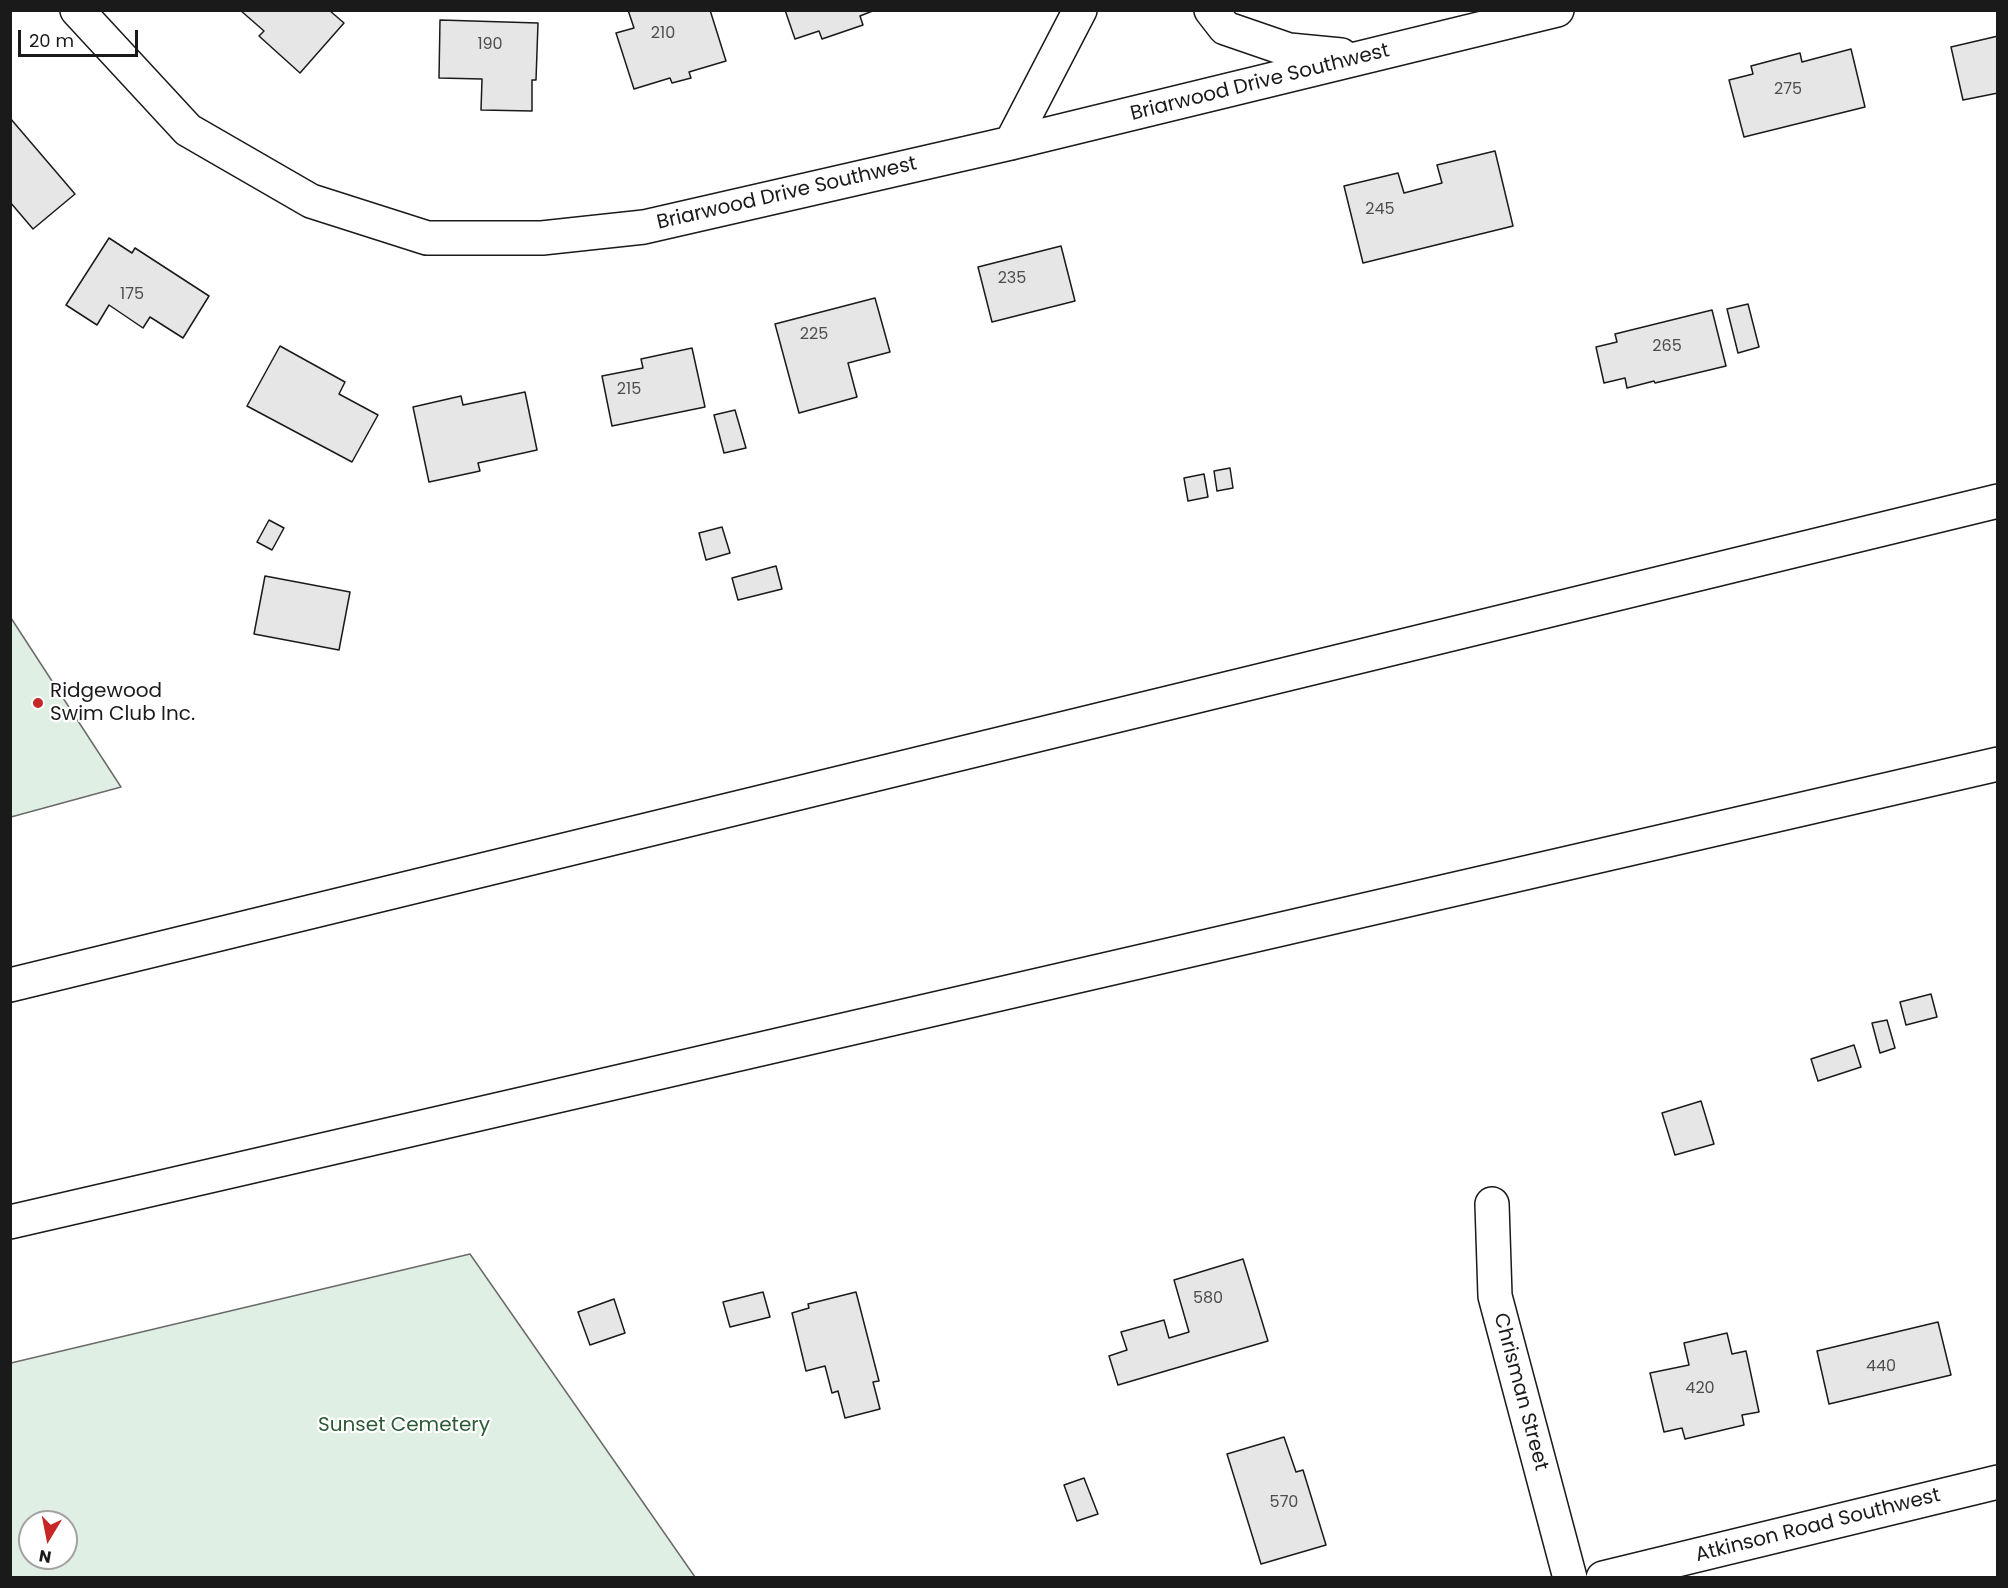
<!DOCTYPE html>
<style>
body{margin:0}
#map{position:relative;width:2008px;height:1588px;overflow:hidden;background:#fff;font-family:Poppins,sans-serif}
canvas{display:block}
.frame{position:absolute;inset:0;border:12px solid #1a1a1a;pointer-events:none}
.north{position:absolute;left:18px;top:1510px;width:60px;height:60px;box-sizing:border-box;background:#fff;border:2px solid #a3a3a3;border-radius:50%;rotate:190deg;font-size:16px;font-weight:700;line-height:24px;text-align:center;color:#1a1a1a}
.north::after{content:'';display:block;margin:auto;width:21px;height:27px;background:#c62828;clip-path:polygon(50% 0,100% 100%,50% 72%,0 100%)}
.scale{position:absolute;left:18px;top:30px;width:120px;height:27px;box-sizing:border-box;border:3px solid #1a1a1a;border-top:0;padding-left:8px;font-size:18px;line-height:21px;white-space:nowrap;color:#1a1a1a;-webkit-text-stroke:4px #fff;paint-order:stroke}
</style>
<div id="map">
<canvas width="2008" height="1588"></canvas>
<div class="frame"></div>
<div class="north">N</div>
<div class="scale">20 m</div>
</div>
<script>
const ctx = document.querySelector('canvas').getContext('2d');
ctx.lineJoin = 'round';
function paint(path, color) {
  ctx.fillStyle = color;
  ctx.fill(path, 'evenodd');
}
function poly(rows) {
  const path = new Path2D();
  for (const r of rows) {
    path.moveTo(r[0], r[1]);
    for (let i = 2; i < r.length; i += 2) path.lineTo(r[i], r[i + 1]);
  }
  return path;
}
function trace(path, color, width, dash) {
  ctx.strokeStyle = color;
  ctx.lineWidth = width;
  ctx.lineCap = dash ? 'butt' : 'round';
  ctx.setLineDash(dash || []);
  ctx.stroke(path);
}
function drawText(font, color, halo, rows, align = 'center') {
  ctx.font = font + ' Poppins,sans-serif';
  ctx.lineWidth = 4.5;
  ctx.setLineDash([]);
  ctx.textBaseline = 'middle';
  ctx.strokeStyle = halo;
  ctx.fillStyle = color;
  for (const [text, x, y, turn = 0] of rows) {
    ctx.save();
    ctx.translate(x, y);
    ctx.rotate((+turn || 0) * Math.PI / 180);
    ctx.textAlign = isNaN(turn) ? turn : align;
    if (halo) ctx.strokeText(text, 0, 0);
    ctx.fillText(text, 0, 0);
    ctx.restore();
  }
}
const green = poly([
 [11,618,121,787,11,817,11,618],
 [470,1254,695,1577,11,1577,11,1363,470,1254],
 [30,1522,66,1522,66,1558,30,1558,30,1522]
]);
const building = poly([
 [240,10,329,10,344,23,300,73,259,36,264,31,240,10],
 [628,10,710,10,726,61,689,72,691,78,672,83,670,78,634,89,616,33,634,28,628,10],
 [785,10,875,10,860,16,863,25,822,39,819,31,795,39,785,10],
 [440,20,538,23,536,80,532,80,532,111,481,110,482,79,439,78,440,20],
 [1998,36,1998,93,1963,100,1951,47,1998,36],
 [1851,49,1865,107,1744,137,1729,80,1753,74,1751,66,1800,53,1802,62,1851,49],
 [10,118,75,194,33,229,10,202,10,118],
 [1495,151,1513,226,1363,263,1344,186,1398,173,1404,193,1442,183,1437,165,1495,151],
 [109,238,132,253,135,248,209,296,183,338,150,317,143,328,109,305,97,325,66,305,109,238],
 [1061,246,1075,301,992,322,978,267,1061,246],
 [875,298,890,352,848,363,857,397,799,413,775,324,875,298],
 [1748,304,1759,347,1738,353,1727,309,1748,304],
 [1712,310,1726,366,1655,383,1654,381,1627,388,1625,378,1604,383,1596,347,1617,342,1615,334,1712,310],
 [280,346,345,382,339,394,378,415,352,462,247,406,280,346],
 [692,348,705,407,612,426,602,376,643,368,641,359,692,348],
 [525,392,537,450,478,463,480,471,429,482,413,407,461,396,463,405,525,392],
 [735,410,746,448,724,453,714,415,735,410],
 [1230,468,1233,488,1217,491,1214,471,1230,468],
 [1204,474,1208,497,1188,501,1184,478,1204,474],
 [269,520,284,528,272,550,257,542,269,520],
 [722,527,730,553,706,560,699,533,722,527],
 [776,566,782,589,738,600,732,578,776,566],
 [265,576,350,592,339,650,254,634,265,576],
 [1931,994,1937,1017,1906,1025,1900,1002,1931,994],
 [1887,1020,1895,1048,1880,1053,1872,1023,1887,1020],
 [1854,1045,1861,1067,1818,1081,1811,1059,1854,1045],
 [1701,1101,1714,1144,1675,1155,1662,1113,1701,1101],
 [1243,1259,1268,1341,1118,1385,1109,1356,1127,1350,1121,1332,1164,1320,1169,1338,1189,1332,1174,1280,1243,1259],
 [763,1292,770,1317,730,1327,723,1302,763,1292],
 [856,1292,879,1381,873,1382,880,1409,845,1418,838,1391,832,1393,825,1366,806,1371,792,1313,809,1308,808,1304,856,1292],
 [614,1299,625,1333,590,1345,578,1312,614,1299],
 [1938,1322,1951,1375,1829,1404,1817,1351,1938,1322],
 [1727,1333,1732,1354,1746,1351,1759,1412,1742,1415,1744,1425,1685,1439,1682,1428,1664,1432,1650,1373,1689,1365,1684,1343,1727,1333],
 [1284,1437,1296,1472,1303,1470,1326,1545,1261,1564,1227,1454,1284,1437],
 [1084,1478,1098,1514,1077,1521,1064,1485,1084,1478]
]);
const minor = poly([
 [77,10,188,130,311,201,427,238,542,238,644,227,1011,143,1557,10],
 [1211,10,1225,28,1289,50,1341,55],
 [1011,143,1080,10],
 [1492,1204,1495,1296,1570,1578],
 [1603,1578,1998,1482]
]);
const highway = poly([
 [10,985,1998,501],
 [10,1222,1998,764]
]);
const markers = [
 [38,703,6,"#c62828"]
];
const numberNames = [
 ["210",663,34],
 ["190",490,45],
 ["275",1788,90],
 ["245",1380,210],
 ["235",1012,279],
 ["175",132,295],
 ["225",814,335],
 ["265",1667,347],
 ["215",629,390],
 ["580",1208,1299],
 ["440",1881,1367],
 ["420",1700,1389],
 ["570",1284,1503]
];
const streetNames = [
 ["Briarwood Drive Southwest",1260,83,-14],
 ["Briarwood Drive Southwest",787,194,-13],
 ["Chrisman Street",1520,1392,75],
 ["Atkinson Road Southwest",1818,1526,-14]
];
const poiNames = [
 ["Ridgewood",50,692],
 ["Swim Club Inc.",50,715]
];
const parkNames = [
 ["Sunset Cemetery",404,1426]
];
paint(green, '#e0efe3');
trace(green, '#6a6a6a', 1.5);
paint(building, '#e6e6e6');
trace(building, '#1a1a1a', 1.5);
trace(minor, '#1a1a1a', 36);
trace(highway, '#1a1a1a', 36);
trace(minor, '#fff', 33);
trace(highway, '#fff', 33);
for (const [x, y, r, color] of markers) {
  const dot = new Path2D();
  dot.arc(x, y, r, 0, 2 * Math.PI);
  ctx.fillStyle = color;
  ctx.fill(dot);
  trace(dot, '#fff', 2);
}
drawText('16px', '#4d4d4d', null, numberNames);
drawText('20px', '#1a1a1a', '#fff', streetNames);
drawText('20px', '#1a1a1a', '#fff', poiNames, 'left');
drawText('20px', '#2b5a34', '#fff', parkNames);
</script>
